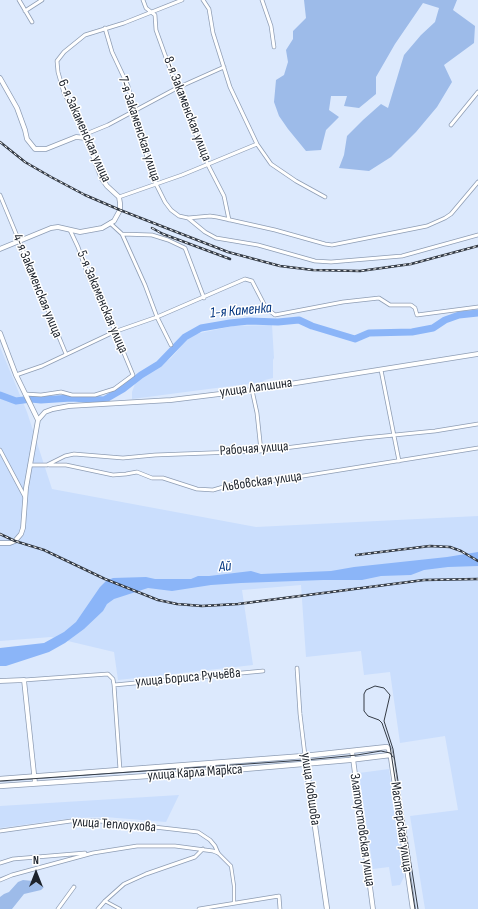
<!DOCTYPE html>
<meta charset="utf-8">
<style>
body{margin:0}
#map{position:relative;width:478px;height:909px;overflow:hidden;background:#dce9fd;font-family:"Sofia Sans Condensed",sans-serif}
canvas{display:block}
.north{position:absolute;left:16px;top:853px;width:40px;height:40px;-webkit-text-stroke:3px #fff;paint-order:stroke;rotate:0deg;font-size:11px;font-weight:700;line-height:16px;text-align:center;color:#1c222b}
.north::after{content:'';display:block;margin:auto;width:14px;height:18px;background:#1c222b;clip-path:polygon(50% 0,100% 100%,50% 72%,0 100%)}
</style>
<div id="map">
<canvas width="478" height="909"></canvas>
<div class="north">N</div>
</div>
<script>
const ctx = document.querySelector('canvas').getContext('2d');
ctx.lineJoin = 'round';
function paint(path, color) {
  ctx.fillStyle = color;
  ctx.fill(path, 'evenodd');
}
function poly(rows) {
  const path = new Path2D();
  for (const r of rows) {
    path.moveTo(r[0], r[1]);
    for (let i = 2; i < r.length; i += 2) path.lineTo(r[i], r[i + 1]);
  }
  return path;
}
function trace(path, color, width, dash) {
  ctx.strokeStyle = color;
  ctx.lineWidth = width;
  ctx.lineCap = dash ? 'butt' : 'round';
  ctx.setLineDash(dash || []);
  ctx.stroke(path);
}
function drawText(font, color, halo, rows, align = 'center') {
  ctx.font = font + ' "Sofia Sans Condensed",sans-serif';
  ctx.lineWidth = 3;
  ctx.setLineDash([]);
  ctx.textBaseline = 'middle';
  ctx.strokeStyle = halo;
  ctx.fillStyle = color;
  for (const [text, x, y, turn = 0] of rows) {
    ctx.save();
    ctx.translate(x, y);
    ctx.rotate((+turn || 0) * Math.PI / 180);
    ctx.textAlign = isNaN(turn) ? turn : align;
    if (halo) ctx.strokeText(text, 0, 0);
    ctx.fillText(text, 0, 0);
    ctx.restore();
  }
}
const built = poly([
 [272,325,274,358,273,360,273,378,265,380,262,382,132,399,132,392,136,381,171,358,191,335,233,326],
 [0,347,27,412,52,489,256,527,478,516,478,909,425,909,410,816,458,810,445,736,400,743,390,672,364,675,361,651,306,657,301,585,242,590,253,665,118,680,114,652,51,637,0,641],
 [389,769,404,877,400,885,392,886,389,867,373,869,359,773],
 [179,795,166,822,105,817,74,818,0,828,0,806]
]);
const green = poly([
 [304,0,457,0,453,10,475,26,474,43,444,65,452,82,437,107,416,132,391,157,369,171,339,168,344,155,347,136,363,120,381,104,388,108,404,55,421,35,435,22,439,8,423,3,395,44,376,77,376,94,359,108,344,106,347,96,331,96,329,110,339,117,326,130,321,150,306,151,288,129,279,116,274,102,276,80,284,75,288,62,286,50,293,39,293,31,306,18],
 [23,880,33,881,44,887,41,890,24,894,12,909,0,909,0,897,4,894,9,892,18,882]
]);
const water = poly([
 [478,552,478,566,448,567,424,570,411,575,381,576,362,580,323,580,241,583,211,585,172,591,148,588,114,599,107,604,103,611,84,629,65,643,49,652,6,666,0,666,0,648,44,643,64,632,76,622,100,587,106,581,113,578,146,577,155,579,191,579,198,576,209,576,251,571,261,574,331,571,354,567,447,557]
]);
const river = poly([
 [0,395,16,401,31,399,41,400,71,398,104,400,123,389,141,375,159,364,185,337,201,328,230,323,249,321,278,322,299,320,312,326,355,339,369,333,412,332,433,328,445,320,459,315,478,313]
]);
const pedestrian = poly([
 [218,853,231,866,234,886,234,903],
 [105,901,120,909]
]);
const minor = poly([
 [19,0,32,22],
 [143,0,146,8,155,15,156,30,177,88,208,165,224,196,229,220],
 [203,0,209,9,213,33,230,87,257,144,271,164,296,181,325,197],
 [262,0,271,26,274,47],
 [25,11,42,0],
 [105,28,112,52,128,86,146,154,156,184,165,202,171,210,179,216,188,218,210,216,217,217,275,230,325,244,332,245,427,226,445,218,451,214,478,182],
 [451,125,478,92],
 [86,134,108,125,177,88,224,67],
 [86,138,86,134,64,93,58,72,57,61,64,52,85,35,124,23,182,0],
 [0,195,66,354],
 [119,197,182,175,257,144],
 [188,218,205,232,216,238,258,245,315,261,331,262,402,256,478,235],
 [110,223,122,234,145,285,157,317,171,345],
 [122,234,152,235,168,240,185,248,204,298],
 [381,370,399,461],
 [16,375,42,366,114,332,157,317,245,279,252,281,266,308,275,315,343,302,379,298,390,305,411,305,415,308,417,315,478,307],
 [252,390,257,413,261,451],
 [25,394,41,395,61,392,72,395,95,395,114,389,133,375,109,317,89,278,78,247,70,230],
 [0,450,25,497],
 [30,465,47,465,65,456,74,454,123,458,155,455,261,451,364,438,435,431,478,424],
 [49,465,66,465,113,475,126,474,137,472,152,478,163,478,197,489,213,490,237,483,278,480,478,448],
 [297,668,300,714,306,764],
 [24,680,108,674,113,679,114,685,120,770],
 [114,685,263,671],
 [0,831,71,821,99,821,154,827,198,832,210,840,215,846,218,853],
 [0,863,13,859,85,853],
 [0,880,12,875,93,853,137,846,175,846,213,851,218,853],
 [58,909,74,887],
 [98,909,105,901,124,884,146,874,195,857,203,849],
 [199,909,279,896,280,909]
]);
const tertiary = poly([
 [0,78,17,108,25,130,27,139,35,149,46,149,76,137,86,138,102,179,107,186,119,197,120,203,120,210,114,221,102,228,80,232,58,227,51,228,0,249],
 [0,333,16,375,38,420,26,488,23,528,21,534,15,541,10,543,0,543],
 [38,420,45,412,53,409,69,406,171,400,252,390,478,354],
 [0,681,24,680,35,783],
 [352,751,373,909]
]);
const secondary = poly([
 [306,764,327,909],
 [0,779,304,756,387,747,389,749,391,757,413,909],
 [0,786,221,771,349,760,390,755]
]);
const tram = poly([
 [0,781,305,760,357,755,381,751,390,753,393,757],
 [415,909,390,746,382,723,379,720,368,716,364,711,364,694,366,690,375,686,384,688,390,695,384,721,393,749,418,909]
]);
const rail = poly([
 [0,142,25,162,51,177,85,195,120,210,228,252,280,266,313,270,360,271,411,264,478,246],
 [152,228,163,234,230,259],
 [0,534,15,541,44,550,105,579,158,600,177,604,202,606,238,604,424,580,478,579],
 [356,555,430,546,450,547,461,551,478,561]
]);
const streetNames = [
 ["8-я Закаменская улица",187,109,69],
 ["7-я Закаменская улица",139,129,72],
 ["6-я Закаменская улица",84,131,66],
 ["4-я Закаменская улица",37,286,68],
 ["5-я Закаменская улица",102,302,67],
 ["улица Лапшина",256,388,-8],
 ["Рабочая улица",254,449,-4],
 ["Львовская улица",262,482,-8],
 ["улица Бориса Ручьёва",188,678,-5],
 ["улица Карла Маркса",195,773,-4],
 ["улица Ковшова",310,789,82],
 ["улица Теплоухова",114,825,4],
 ["Мастерская улица",401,827,82],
 ["Златоустовская улица",362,830,82]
];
const waterNames = [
 ["1-я Каменка",241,311,-5],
 ["Ай",225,567,-5]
];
paint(built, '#cadefd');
paint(green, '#9dbbe9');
paint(water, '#8bb5f8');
trace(river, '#8bb5f8', 7);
trace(pedestrian, '#8e9db4', 4);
trace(minor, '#8e9db4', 4.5);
trace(tertiary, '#8e9db4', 5.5);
trace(secondary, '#8e9db4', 6);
trace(pedestrian, '#fff', 2.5);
trace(minor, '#fff', 3);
trace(tertiary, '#fff', 4);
trace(secondary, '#fff', 4.5);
trace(tram, '#343b45', 1);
trace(rail, '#343b45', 2.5);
trace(rail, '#fff', 1, [3]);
drawText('14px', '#1c222b', '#fff', streetNames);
drawText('italic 15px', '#00347f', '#fff', waterNames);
</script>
